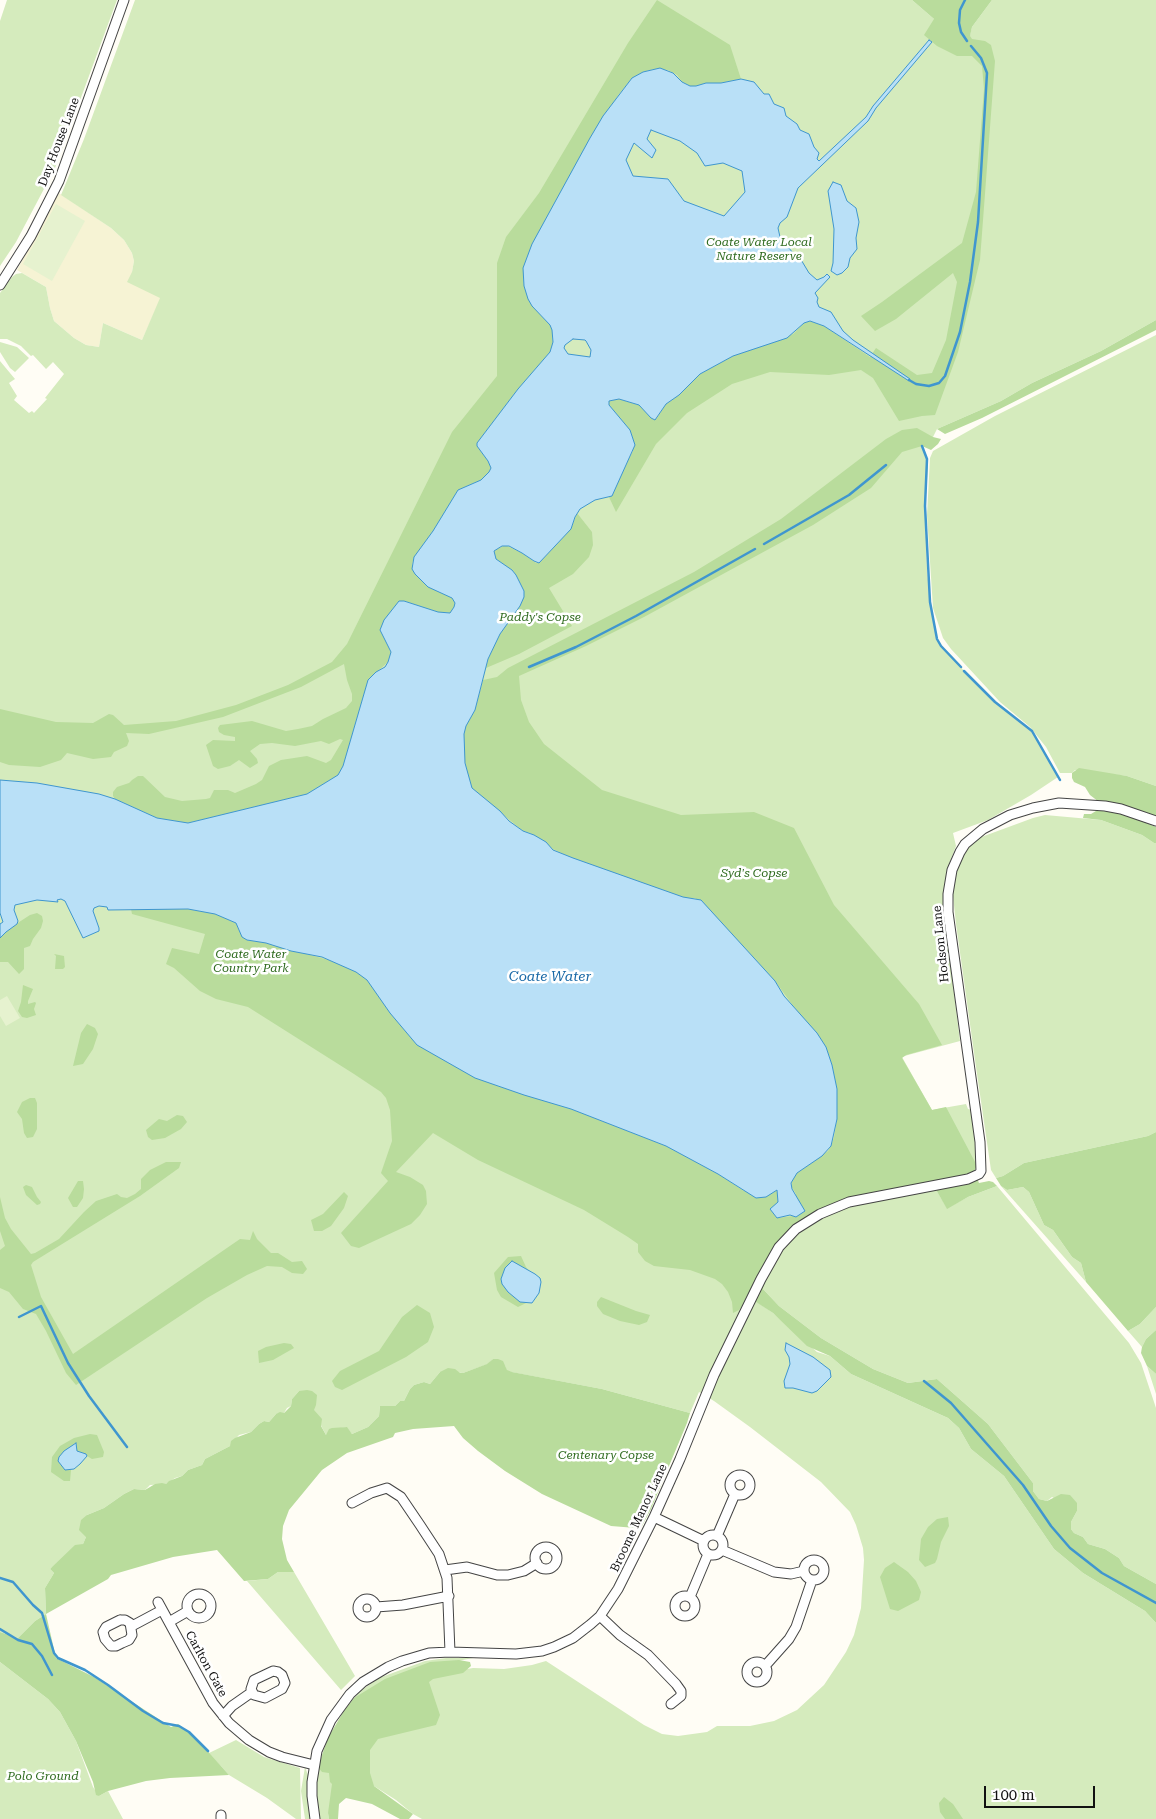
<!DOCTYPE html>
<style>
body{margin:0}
#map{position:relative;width:1156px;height:1819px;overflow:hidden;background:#fffdf5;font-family:"Roboto Serif",serif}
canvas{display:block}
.scale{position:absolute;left:984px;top:1786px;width:111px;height:22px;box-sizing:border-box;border:2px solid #111;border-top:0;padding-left:6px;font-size:15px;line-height:18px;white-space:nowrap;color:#111;-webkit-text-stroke:4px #fff;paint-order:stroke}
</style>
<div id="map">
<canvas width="1156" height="1819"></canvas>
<div class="scale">100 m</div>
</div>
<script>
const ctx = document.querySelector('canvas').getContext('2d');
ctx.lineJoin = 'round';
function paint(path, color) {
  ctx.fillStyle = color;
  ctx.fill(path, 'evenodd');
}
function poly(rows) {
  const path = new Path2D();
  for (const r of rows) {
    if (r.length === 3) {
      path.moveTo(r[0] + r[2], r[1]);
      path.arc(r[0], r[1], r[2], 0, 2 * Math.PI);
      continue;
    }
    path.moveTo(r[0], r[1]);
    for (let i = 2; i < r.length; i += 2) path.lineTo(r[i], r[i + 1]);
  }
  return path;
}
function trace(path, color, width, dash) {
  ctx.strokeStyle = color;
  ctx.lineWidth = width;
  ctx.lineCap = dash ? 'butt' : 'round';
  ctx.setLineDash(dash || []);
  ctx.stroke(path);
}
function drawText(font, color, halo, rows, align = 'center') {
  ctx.font = font + ' "Roboto Serif",serif';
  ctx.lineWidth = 5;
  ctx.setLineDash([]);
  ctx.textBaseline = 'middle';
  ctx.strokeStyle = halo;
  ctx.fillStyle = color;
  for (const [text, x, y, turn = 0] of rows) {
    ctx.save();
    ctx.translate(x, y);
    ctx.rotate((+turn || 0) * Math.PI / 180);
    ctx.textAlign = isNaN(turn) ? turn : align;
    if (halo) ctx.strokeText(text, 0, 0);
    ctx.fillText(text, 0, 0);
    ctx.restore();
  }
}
const farmland = poly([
 [59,193,111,228,124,240,132,253,134,261,132,272,161,298,142,340,103,323,99,347,86,345,74,338,54,321,50,308,46,287,17,270]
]);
const green = poly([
 [7,0,117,0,55,168,16,242,0,266,0,21],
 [135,0,912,0,934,19,970,35,972,27,992,0,1156,0,1156,320,1101,351,1032,383,1001,401,937,429,933,437,922,446,927,459,928,468,925,507,927,569,930,602,937,639,941,646,983,691,1032,731,1058,777,1031,795,988,820,953,833,956,846,948,867,944,886,943,903,960,1041,908,1055,902,1057,932,1110,966,1104,968,1109,972,1110,977,1157,977,1166,974,1171,851,1201,799,1223,746,1302,756,1302,760,1304,773,1313,817,1352,830,1356,851,1374,948,1418,959,1428,971,1449,1004,1476,1054,1549,1083,1573,1145,1611,1156,1623,1156,1819,422,1819,413,1814,396,1800,374,1786,344,1776,426,1676,473,1668,504,1669,532,1665,546,1661,644,1725,662,1734,678,1736,707,1732,717,1726,750,1726,774,1721,797,1710,824,1685,846,1652,854,1635,861,1608,864,1560,863,1548,856,1525,850,1512,821,1482,750,1427,714,1401,699,1392,690,1413,602,1389,511,1372,507,1371,505,1366,493,1359,488,1364,463,1373,440,1372,430,1384,424,1382,414,1385,410,1389,404,1401,400,1401,395,1406,380,1406,379,1416,368,1427,352,1434,346,1427,336,1429,326,1435,313,1410,299,1391,292,1399,291,1406,287,1408,284,1413,276,1414,269,1422,264,1421,259,1424,251,1432,239,1435,230,1446,205,1459,202,1465,188,1470,182,1476,175,1478,166,1484,150,1485,145,1490,134,1489,124,1494,104,1508,87,1515,86,1537,83,1544,50,1569,54,1573,45,1588,46,1614,35,1621,18,1638,0,1632,0,361,15,379,9,383,17,396,14,400,29,413,32,411,34,413,47,399,45,398,64,374,53,362,46,369,33,355,31,356,21,346,7,339,0,339,0,293,12,277,16,274,22,273,46,287,50,308,54,321,74,338,86,345,99,347,103,323,142,340,160,298,127,282,132,272,134,261,132,253,124,240,111,228,61,195,84,139],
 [1156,335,1156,786,1127,776,1075,770,1072,773,1060,773,1046,747,1030,727,1000,702,951,649,943,638,933,608,927,515,930,458,933,451,995,416],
 [0,342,17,347,29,358,15,372,10,368,0,352],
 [1045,815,1101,820,1142,835,1154,843,1156,843,1156,1132,1148,1136,1024,1163,1003,1176,996,1178,991,1170,976,1067,956,924,953,896,954,878,958,862,967,849,976,839,1033,818],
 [997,1186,1129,1343,1141,1363,1156,1408,1156,1584,1124,1566,1119,1558,1105,1549,1088,1544,1083,1537,1074,1533,1071,1529,1071,1522,1077,1511,1052,1497,1047,1501,1039,1499,1033,1491,1033,1483,988,1424,937,1379,908,1383,873,1369,821,1338,779,1306,763,1289,773,1261,795,1236,808,1226,842,1209,935,1188,947,1208,968,1197],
 [1001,1186,1007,1190,1023,1187,1029,1192,1044,1225,1053,1230,1072,1257,1081,1263,1086,1282],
 [1156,1307,1156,1330,1146,1339,1142,1347,1128,1331,1140,1324],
 [1147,1366,1156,1374,1156,1394],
 [278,1572,294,1572,355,1676,341,1690,247,1581,268,1579],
 [446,1658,473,1658,437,1665,413,1673,328,1813,329,1819,320,1819,316,1796,318,1767,328,1738,344,1711,359,1692,379,1678,425,1661],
 [0,1662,48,1699,60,1712,76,1741,93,1787,99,1796,108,1791,123,1819,0,1819],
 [236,1740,264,1757,300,1768,301,1819,296,1819,267,1798,229,1775,209,1753],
 [305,1767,308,1775,308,1793,311,1819,305,1819,301,1791]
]);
const forest = poly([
 [657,0,730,45,741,79,721,83,706,83,697,86,690,86,682,82,677,75,668,70,654,69,643,72,632,78,619,94,590,138,523,276,524,286,532,306,550,325,552,330,553,342,550,352,518,389,477,443,477,446,488,461,491,468,489,472,481,480,458,490,433,531,414,557,412,564,412,569,415,574,452,598,455,603,454,607,450,613,438,612,404,601,386,641,391,653,388,662,368,680,343,766,338,775,307,794,188,823,157,818,115,799,113,796,113,792,117,787,129,783,132,780,138,776,143,776,165,797,182,801,206,799,210,798,214,790,228,790,235,793,256,784,262,780,269,766,281,760,307,756,326,763,331,760,343,740,340,739,329,744,321,741,295,746,272,743,260,744,250,751,257,759,258,763,250,768,239,760,230,766,218,769,213,766,206,745,213,740,235,741,235,737,224,735,219,732,218,728,220,725,252,721,286,731,298,729,312,726,323,719,346,708,352,701,352,694,347,680,344,664,301,687,223,717,149,734,126,733,129,741,127,746,114,752,111,757,93,759,67,753,61,760,40,767,9,765,0,762,0,709,56,722,93,723,109,714,113,715,124,725,176,721,236,705,288,685,332,662,347,644,452,432,497,376,497,263,506,237,539,193,628,43],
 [912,0,992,0,972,27,970,36,972,39,985,41,991,45,995,61,980,260,958,352,935,415,922,416,899,421,873,378,861,370,829,375,770,372,732,384,687,413,656,444,616,512,609,497,612,495,617,482,633,451,630,430,609,405,609,401,611,400,619,399,635,404,639,405,651,418,657,418,666,404,679,395,700,374,733,356,793,334,804,323,810,321,824,326,870,357,876,348,917,375,932,373,946,340,957,282,953,273,896,319,875,331,861,316,882,302,962,243,976,192,984,89,982,66,972,56,957,56,937,46,924,35,934,19],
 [1156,320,1156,330,982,418,945,434,937,429,1001,401,1032,383,1101,351],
 [917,428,933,437,941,439,938,444,931,450,922,446,902,452,871,488,813,525,644,617,586,646,519,676,521,700,529,722,544,744,602,790,681,815,754,812,794,828,834,905,919,1004,942,1045,906,1055,902,1058,932,1110,946,1107,974,1160,977,1166,974,1171,979,1183,989,1181,993,1182,997,1186,968,1197,947,1209,935,1188,842,1209,808,1226,795,1236,773,1261,763,1289,779,1306,821,1338,873,1369,908,1383,937,1379,988,1424,1033,1483,1033,1491,1039,1499,1047,1501,1061,1494,1070,1495,1077,1503,1077,1511,1071,1522,1071,1529,1074,1533,1083,1537,1088,1544,1105,1549,1119,1558,1124,1566,1156,1584,1156,1623,1145,1611,1083,1573,1054,1549,1004,1476,971,1449,959,1428,948,1418,851,1374,830,1356,807,1346,773,1313,756,1302,745,1302,739,1310,733,1313,732,1302,728,1292,722,1284,715,1279,690,1270,654,1266,645,1261,638,1252,638,1244,628,1237,584,1210,478,1160,433,1133,396,1172,410,1177,423,1185,426,1191,427,1204,420,1215,411,1224,359,1248,351,1246,341,1233,388,1181,381,1173,392,1141,390,1110,386,1098,381,1092,354,1074,248,1007,216,999,200,991,174,968,166,964,172,948,199,954,205,934,132,914,131,909,188,909,215,914,236,923,240,933,247,940,266,943,336,962,356,972,367,980,390,1013,417,1045,498,1086,571,1109,666,1146,718,1174,744,1191,771,1194,777,1190,778,1202,771,1210,777,1218,793,1216,796,1194,791,1186,793,1178,797,1173,828,1151,831,1146,834,1137,837,1119,837,1089,829,1055,775,981,745,948,695,898,683,898,573,859,553,849,530,833,523,831,477,793,472,788,467,774,463,748,464,734,466,726,475,710,483,680,497,677,508,668,694,572,781,519,886,439,902,430],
 [577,513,592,532,593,545,589,557,573,574,549,588,572,626,519,654,486,668,488,659,500,634,524,597,524,591,516,575,512,570,496,559,494,551,505,545,522,553,536,563,542,560,571,529],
 [1079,768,1127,776,1156,786,1156,819,1099,802,1090,795,1085,787,1074,782,1072,778,1072,773],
 [1096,811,1103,811,1124,814,1156,827,1156,843,1154,843,1142,835,1101,820,1083,818,1084,814,1091,814],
 [37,913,42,916,43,921,41,928,33,939,30,946,24,948,24,969,19,974,8,962,0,962,0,938,10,928,30,915],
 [54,954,64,956,65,967,63,969,55,969,56,956],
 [23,985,33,989,28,1001,28,1004,35,1002,36,1003,34,1009,36,1015,27,1018,22,1017,18,1011,21,1002],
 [87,1024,95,1028,98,1034,93,1049,83,1064,73,1066,81,1033],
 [30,1098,35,1098,37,1103,37,1129,33,1137,27,1138,24,1133,22,1119,17,1112,22,1102],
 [177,1115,183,1116,187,1122,181,1129,165,1138,152,1140,148,1137,146,1130,159,1119,167,1121],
 [1156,1132,1156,1307,1140,1324,1128,1331,1086,1282,1081,1263,1072,1257,1053,1230,1044,1225,1029,1192,1023,1187,1007,1190,1001,1186,996,1178,1003,1176,1024,1163,1148,1136],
 [166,1162,181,1162,179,1168,140,1196,33,1262,31,1265,41,1297,73,1354,240,1239,250,1240,253,1231,257,1239,271,1253,278,1253,292,1262,302,1261,307,1269,303,1274,292,1273,282,1267,267,1266,247,1275,207,1298,76,1385,66,1373,46,1331,36,1314,23,1309,9,1292,0,1288,0,1250,5,1246,0,1231,0,1197,5,1218,11,1229,31,1254,35,1253,59,1239,84,1212,96,1201,117,1194,121,1197,127,1198,135,1194,141,1189,141,1179,150,1170],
 [78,1181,83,1181,84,1189,83,1198,77,1207,73,1207,68,1198],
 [26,1185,32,1187,37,1197,41,1202,40,1204,37,1205,26,1195,23,1187],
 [344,1192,348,1196,344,1208,331,1226,322,1231,314,1231,311,1220,323,1214],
 [521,1256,526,1267,538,1282,532,1300,518,1307,501,1297,497,1290,494,1273,508,1257],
 [601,1297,636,1311,650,1315,647,1322,639,1325,620,1321,603,1314,597,1306,597,1302],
 [417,1305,430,1313,434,1327,428,1342,406,1357,342,1390,335,1387,332,1381,340,1371,379,1351,402,1317],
 [1156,1330,1156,1374,1147,1366,1141,1353,1142,1347,1146,1339],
 [284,1343,291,1344,294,1348,273,1360,259,1363,258,1351,266,1347],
 [493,1359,498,1359,503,1361,507,1370,512,1372,602,1389,690,1413,687,1423,651,1509,642,1526,636,1528,611,1526,542,1494,505,1471,478,1451,463,1438,454,1426,413,1429,395,1433,393,1437,347,1453,322,1470,289,1510,283,1526,282,1539,287,1560,294,1572,278,1572,268,1579,244,1581,217,1550,173,1557,111,1575,108,1579,46,1614,56,1658,94,1677,171,1727,178,1724,196,1738,229,1775,170,1778,146,1781,108,1791,99,1796,96,1795,93,1782,76,1741,60,1712,48,1699,0,1662,0,1632,18,1638,35,1621,46,1614,45,1588,54,1573,50,1569,75,1545,83,1544,86,1537,79,1530,81,1520,87,1515,104,1508,124,1494,134,1489,145,1490,155,1484,162,1483,166,1484,169,1481,182,1476,188,1470,202,1465,205,1459,230,1446,231,1441,235,1438,251,1432,259,1424,264,1421,269,1422,276,1414,280,1412,284,1413,291,1406,292,1399,299,1391,307,1390,312,1391,317,1395,316,1405,314,1410,322,1419,321,1426,326,1435,329,1429,332,1428,347,1427,352,1434,368,1427,379,1416,380,1406,395,1406,400,1401,404,1401,410,1389,414,1385,424,1382,430,1384,440,1372,448,1368,455,1369,460,1373,463,1373,487,1364],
 [90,1434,97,1435,104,1452,103,1457,92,1459,87,1456,80,1464,71,1470,70,1481,64,1481,51,1472,52,1457,60,1446,74,1438],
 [948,1517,949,1526,941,1542,937,1559,935,1563,925,1567,919,1560,921,1539,928,1527,937,1519],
 [894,1562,908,1572,916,1581,921,1592,919,1600,898,1611,890,1609,880,1577,885,1568],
 [459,1660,470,1662,471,1666,463,1673,433,1679,429,1682,440,1715,436,1725,378,1739,370,1750,370,1773,374,1786,413,1814,409,1819,400,1819,372,1804,346,1798,339,1804,338,1819,329,1819,328,1813,332,1784,330,1782,329,1773,322,1772,318,1767,328,1738,344,1711,354,1698,385,1679,430,1662],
 [944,1797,953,1804,963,1819,945,1819,940,1812,939,1803]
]);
const pitch = poly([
 [56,204,85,221,52,281,23,264],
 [7,996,20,1018,6,1026,0,1016,0,1000]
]);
const water = poly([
 [929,40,932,42,876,108,868,121,798,188,787,217,780,223,778,228,780,237,793,253,800,258,809,273,817,280,824,277,827,274,830,277,815,293,818,298,817,302,819,307,831,312,843,331,853,340,910,379,909,381,824,326,810,321,804,323,787,338,733,356,700,374,679,395,666,404,655,420,651,418,639,405,619,399,609,401,609,405,630,430,635,445,612,496,595,500,580,509,575,517,571,529,539,563,534,561,522,553,509,546,502,546,494,551,496,559,512,570,516,575,524,591,524,597,520,606,500,634,488,659,475,710,466,726,464,734,465,763,472,788,500,811,509,821,523,831,534,835,546,842,553,850,573,858,683,897,701,900,775,981,784,996,817,1033,826,1047,832,1065,837,1089,837,1119,831,1146,822,1156,797,1173,791,1183,792,1189,805,1211,796,1217,790,1215,777,1218,770,1209,778,1202,777,1190,766,1197,756,1198,718,1174,666,1146,571,1109,524,1095,475,1078,417,1045,390,1013,367,980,356,972,322,957,291,951,266,943,247,940,242,937,236,923,215,914,188,909,108,910,107,907,99,906,94,908,93,911,99,928,99,931,83,938,65,901,61,899,57,900,58,902,37,900,15,905,14,910,18,921,17,924,6,932,0,938,0,924,3,922,0,913,0,780,37,783,99,794,115,799,157,818,188,823,307,794,338,775,343,766,368,680,376,672,385,667,388,662,391,652,380,630,384,620,399,601,404,601,438,612,450,613,454,607,455,603,452,598,428,587,415,574,412,569,414,557,433,531,458,490,481,480,489,472,491,468,488,461,477,446,477,443,518,389,550,352,553,342,552,330,550,325,532,306,528,299,524,286,523,268,532,244,590,138,603,116,632,78,643,72,660,68,673,73,682,82,690,86,696,86,706,83,721,83,741,79,754,82,764,94,769,94,774,104,784,108,786,116,797,124,800,130,809,134,814,147,819,153,817,159,819,161,866,117,873,106,929,40],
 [651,130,680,141,697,153,705,166,723,163,742,171,745,192,724,216,684,201,668,179,633,176,626,160,634,143,652,158,656,150,647,139,651,130],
 [573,339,585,340,586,341,591,350,590,357,568,354,564,348,565,345,573,339],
 [833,182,841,185,847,201,856,208,859,222,856,238,857,249,850,258,848,267,842,273,837,275,831,271,833,263,834,229,828,191,833,182],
 [512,1261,535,1274,540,1278,541,1282,539,1293,532,1303,520,1302,508,1292,502,1284,501,1279,505,1268,512,1261],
 [786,1343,813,1357,830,1370,831,1377,817,1391,812,1393,793,1388,785,1388,784,1381,790,1364,789,1357,785,1350,786,1343],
 [76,1443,77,1451,86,1454,87,1456,80,1464,74,1469,65,1470,58,1461,59,1457,64,1451,76,1443]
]);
const stream = poly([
 [965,0,960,10,959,23,961,32,967,41],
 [909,380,916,384,929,386,939,383,945,376,960,332,970,282,978,222,987,73,981,58,971,46],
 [922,446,927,459,925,506,930,602,937,639,941,646,961,667],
 [764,544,849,495,886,465],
 [529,667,576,647,636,616,755,549],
 [964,671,995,702,1032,731,1060,780],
 [19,1317,41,1306,68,1363,89,1396,127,1447],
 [924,1381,951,1403,1023,1485,1051,1526,1070,1548,1102,1573,1156,1603],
 [0,1578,13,1582,33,1605,42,1613,54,1653,58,1658,85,1670,108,1685,143,1711,163,1723,179,1726,189,1732,208,1751],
 [0,1629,18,1640,32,1644,42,1656,52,1675]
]);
const street = poly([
 [0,285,31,236,59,181,124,0],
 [740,1485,10],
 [352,1503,371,1493,387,1488,401,1497,420,1525,439,1554,447,1578,450,1652],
 [654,1517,704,1541],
 [713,1545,10],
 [717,1536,735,1494],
 [546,1558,11],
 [722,1550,774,1572,791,1574,804,1571],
 [814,1570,10],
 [445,1570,467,1567,497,1575,508,1575,524,1571,537,1563],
 [199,1606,12],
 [685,1606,10],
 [690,1597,708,1554],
 [367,1608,9],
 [158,1602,213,1703,229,1723,249,1740,269,1752,282,1757,314,1765],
 [376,1607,403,1605,449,1596],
 [600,1616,620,1635,648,1655,676,1684,681,1691,681,1696,671,1704],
 [120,1620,125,1620,130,1623,132,1635,129,1640,122,1643,116,1646,111,1646,105,1639,103,1632,106,1627,120,1620],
 [169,1622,188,1611],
 [132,1626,162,1610],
 [757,1672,10],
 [765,1666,789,1639,796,1627,812,1580],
 [273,1671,278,1672,282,1675,285,1683,282,1689,265,1698,254,1695,251,1689,254,1680,273,1671],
 [223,1716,232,1706,252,1692],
 [221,1819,221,1815],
 [315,1819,312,1796,312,1782,317,1751,331,1720,350,1694,363,1682,388,1667,402,1661,429,1653,450,1652,516,1654,542,1651,554,1647,573,1638,591,1624,600,1616,618,1589,654,1517,680,1459,714,1375,761,1279,779,1247,796,1229,820,1214,849,1202,968,1179,979,1174,981,1171,980,1142,948,912,948,894,952,870,960,852,965,844,983,829,1010,815,1033,808,1059,803,1105,806,1121,809,1156,821]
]);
const streetNames = [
 ["Day House Lane",59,142,-69],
 ["Hodson Lane",941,944,-96],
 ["Broome Manor Lane",639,1518,-65],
 ["Carlton Gate",206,1664,61]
];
const parkNames = [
 ["Coate Water Local",759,242],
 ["Nature Reserve",759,256],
 ["Paddy's Copse",540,617],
 ["Syd's Copse",754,873],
 ["Coate Water",251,954],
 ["Country Park",251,968],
 ["Centenary Copse",606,1455],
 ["Polo Ground",43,1776]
];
const waterNames = [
 ["Coate Water",550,977]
];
paint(farmland, '#f6f3d4');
paint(green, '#d5ebbd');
paint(forest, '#b9dc9c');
paint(pitch, '#e6f2cf');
paint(water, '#b9e0f7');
trace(water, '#3f96cf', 1);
trace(stream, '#3f96cf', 2.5);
trace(street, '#444', 11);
trace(street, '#fff', 9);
drawText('12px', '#111', '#fff', streetNames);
drawText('italic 12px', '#2f6b1f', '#fff', parkNames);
drawText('italic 14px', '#1768a6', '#fff', waterNames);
</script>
